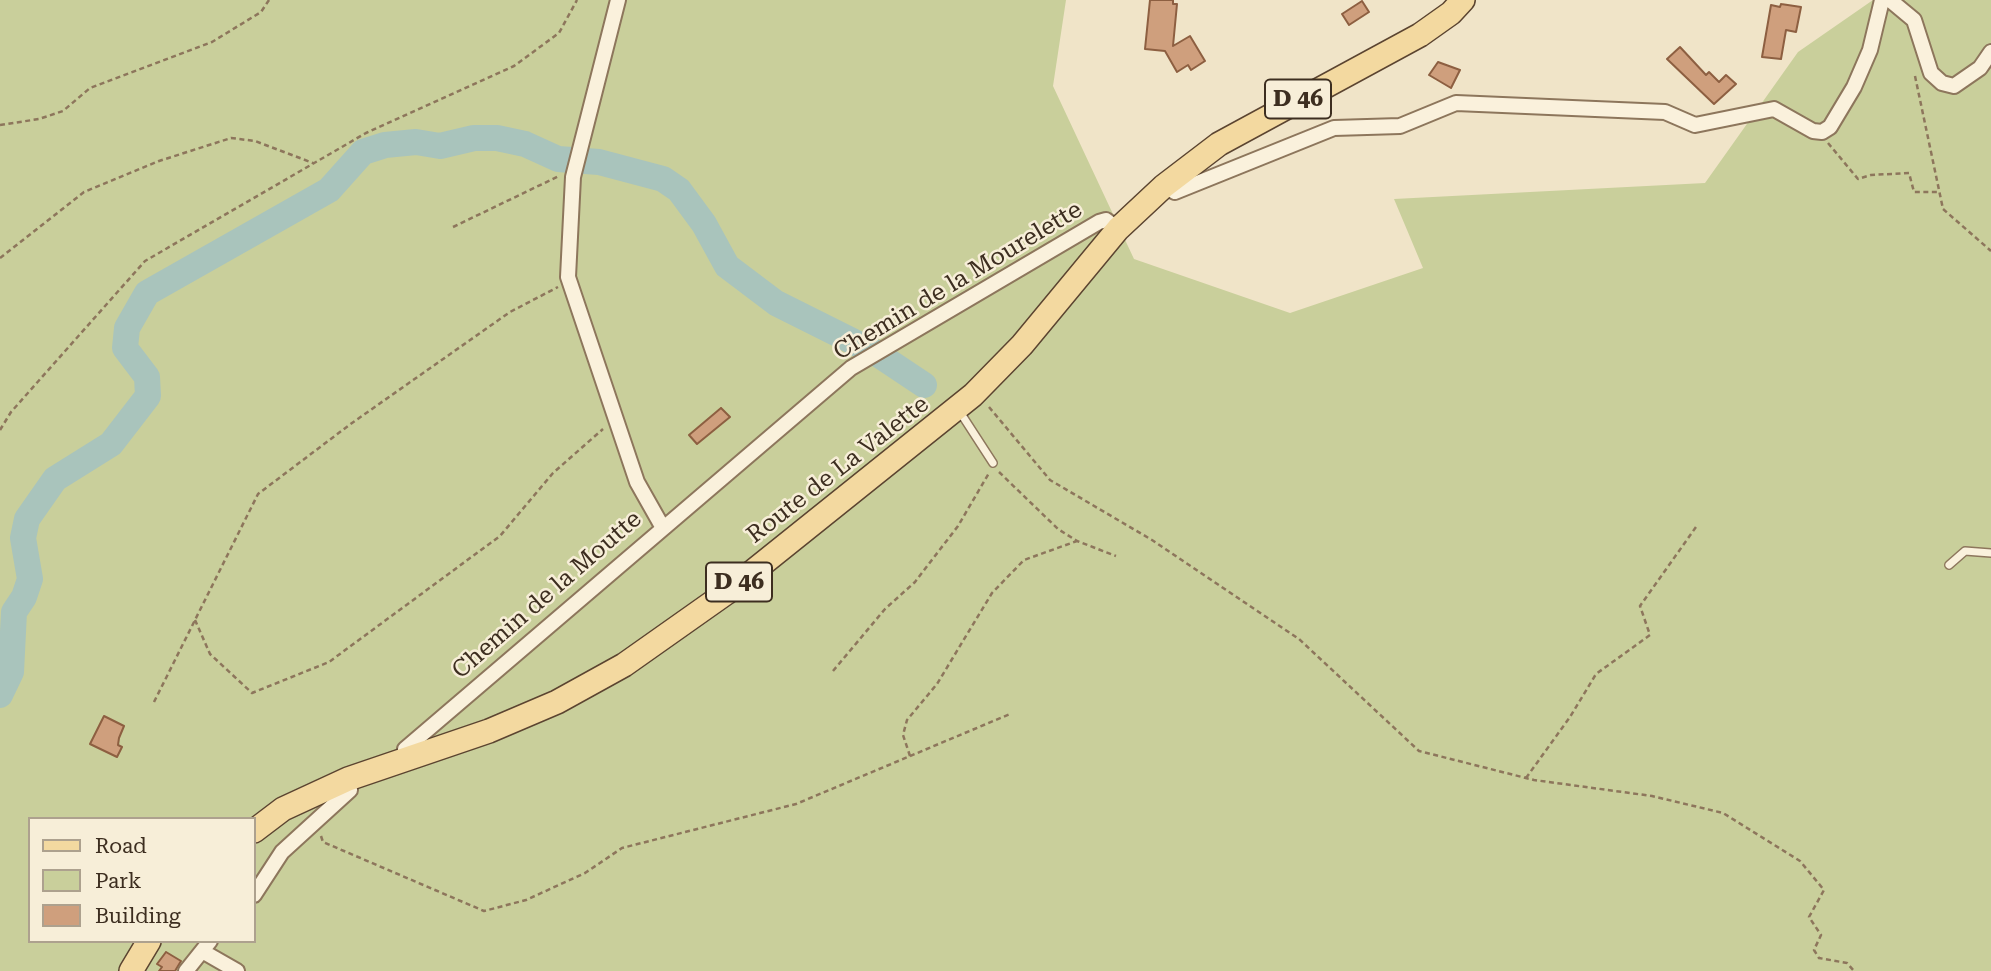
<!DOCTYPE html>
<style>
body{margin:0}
#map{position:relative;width:1991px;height:971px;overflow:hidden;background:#f0e4c8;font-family:"Roboto Serif",serif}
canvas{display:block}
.legend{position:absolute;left:28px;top:817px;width:228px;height:126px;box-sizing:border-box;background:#f7eed8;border:2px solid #ada18e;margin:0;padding:9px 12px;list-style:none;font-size:21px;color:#3d2e20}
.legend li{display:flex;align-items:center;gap:14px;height:35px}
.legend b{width:35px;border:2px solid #ada18e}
</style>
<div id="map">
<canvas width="1991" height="971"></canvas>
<ul class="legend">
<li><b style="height:9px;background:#f3d9a0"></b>Road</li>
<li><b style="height:19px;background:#c9cf9b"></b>Park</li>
<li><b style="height:19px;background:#cf9f7d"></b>Building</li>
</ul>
</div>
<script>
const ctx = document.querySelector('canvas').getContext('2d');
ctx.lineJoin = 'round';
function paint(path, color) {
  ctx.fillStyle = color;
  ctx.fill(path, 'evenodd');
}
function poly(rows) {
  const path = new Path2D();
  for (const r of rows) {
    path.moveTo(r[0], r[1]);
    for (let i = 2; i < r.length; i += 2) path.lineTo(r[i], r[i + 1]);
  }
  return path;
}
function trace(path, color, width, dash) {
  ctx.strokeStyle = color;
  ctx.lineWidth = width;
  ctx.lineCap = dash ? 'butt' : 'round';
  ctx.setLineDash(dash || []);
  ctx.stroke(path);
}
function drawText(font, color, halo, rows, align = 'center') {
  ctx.font = font + ' "Roboto Serif",serif';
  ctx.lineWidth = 5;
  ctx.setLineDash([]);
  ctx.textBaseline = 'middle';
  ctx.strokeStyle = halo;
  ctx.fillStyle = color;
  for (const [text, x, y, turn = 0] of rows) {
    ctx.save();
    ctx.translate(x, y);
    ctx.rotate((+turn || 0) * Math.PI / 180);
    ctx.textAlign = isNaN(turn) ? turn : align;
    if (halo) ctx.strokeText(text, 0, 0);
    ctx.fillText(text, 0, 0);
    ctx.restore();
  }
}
const green = poly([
 [0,0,1066,0,1053,86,1134,259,1290,313,1423,268,1394,199,1705,183,1798,52,1873,0,1991,0,1991,971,0,971],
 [30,819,254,819,254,941,30,941]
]);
const river = poly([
 [879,355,924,385],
 [0,695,11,672,14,612,24,597,30,579,23,538,27,519,55,479,111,444,148,396,147,377,125,348,127,328,147,293,329,190,363,152,385,145,416,142,440,146,474,138,497,138,525,144,558,159,599,162,663,179,679,190,704,224,727,266,776,303,872,351]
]);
const building = poly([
 [1150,0,1173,0,1173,4,1177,4,1173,46,1190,36,1205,61,1191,70,1188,65,1177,72,1165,51,1145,49,1150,0],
 [1362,1,1369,12,1349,25,1342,14,1362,1],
 [1781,4,1801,7,1796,32,1786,30,1781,59,1762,57,1771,5,1780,7,1781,4],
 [1680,47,1706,75,1709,72,1719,82,1726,75,1736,84,1714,104,1667,59,1680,47],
 [1438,62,1460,70,1451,88,1429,75,1438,62],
 [721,408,730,417,697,444,689,435,721,408],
 [104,716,124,726,119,738,118,745,122,747,117,757,90,744,104,716],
 [166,952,181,961,175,971,159,971,162,967,157,964,166,952]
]);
const path = poly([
 [1915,76,1943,209,1991,251],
 [0,125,39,119,63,111,90,88,212,42,261,12,269,0],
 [1828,143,1858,179,1871,175,1909,173,1914,192,1939,192],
 [453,227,559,176],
 [0,258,84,192,159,161,231,138,255,141,313,163],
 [989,407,1050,480,1152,540,1299,639,1419,751,1534,780,1652,796,1723,813,1800,861,1824,890,1809,917,1821,935,1814,950,1819,958,1847,963,1854,971],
 [0,430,11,412,145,261,366,133,514,66,559,33,577,0],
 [999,472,1058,529,1077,541,1116,556],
 [195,620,210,654,252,693,329,662,500,536,553,473,603,429],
 [833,671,885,609,915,582,958,526,989,473],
 [154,702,258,494,352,423,510,312,558,287],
 [910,756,903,735,907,720,937,684,992,593,1024,560,1077,541],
 [1526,778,1570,717,1596,674,1650,635,1640,606,1696,527],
 [321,836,323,842,484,911,526,900,585,873,622,848,796,804,1010,714]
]);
const lane = poly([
 [958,409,993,463],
 [1949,565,1965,551,1991,553]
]);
const street = poly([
 [618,0,573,177,568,277,637,482,663,528],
 [1890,0,1914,20,1931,73,1942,83,1954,86,1980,68,1991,52],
 [1164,186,1175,192,1334,128,1400,126,1456,103,1665,112,1695,125,1774,109,1813,131,1822,132,1830,127,1854,87,1870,50,1882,0],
 [406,758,405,749,851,368,1099,222,1106,220,1118,229],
 [254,895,282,852,350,790,348,779],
 [202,951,237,971],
 [186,971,210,941]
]);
const primary = poly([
 [254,831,283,809,348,779,489,731,557,702,624,665,726,593,973,395,1022,345,1118,229,1164,186,1219,144,1420,35,1451,13,1463,0],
 [131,971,149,941]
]);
const shields = [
 [1298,99,66],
 [739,582,66]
];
const shieldNames = [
 ["D 46",1298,99],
 ["D 46",739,582]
];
const streetNames = [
 ["Chemin de la Mourelette",958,281,-31],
 ["Route de La Valette",838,470,-38],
 ["Chemin de la Moutte",547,595,-41]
];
paint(green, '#c9cf9b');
trace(river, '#a9c4bc', 26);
paint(building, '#cf9f7d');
trace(building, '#8d5f41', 2);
trace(lane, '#8d765c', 10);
trace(street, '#8d765c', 18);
trace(primary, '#5b4430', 26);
trace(path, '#8d765c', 2.5, [5, 3.5]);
trace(lane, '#faf1dc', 7);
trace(street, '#faf1dc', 14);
trace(primary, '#f3d9a0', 23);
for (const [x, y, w] of shields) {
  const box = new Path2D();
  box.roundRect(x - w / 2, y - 19.5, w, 39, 5);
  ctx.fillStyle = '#f7eed8';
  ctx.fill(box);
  trace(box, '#3d2e20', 2);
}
drawText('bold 23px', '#3d2e20', null, shieldNames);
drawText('24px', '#3d2e20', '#f7eed8', streetNames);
</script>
